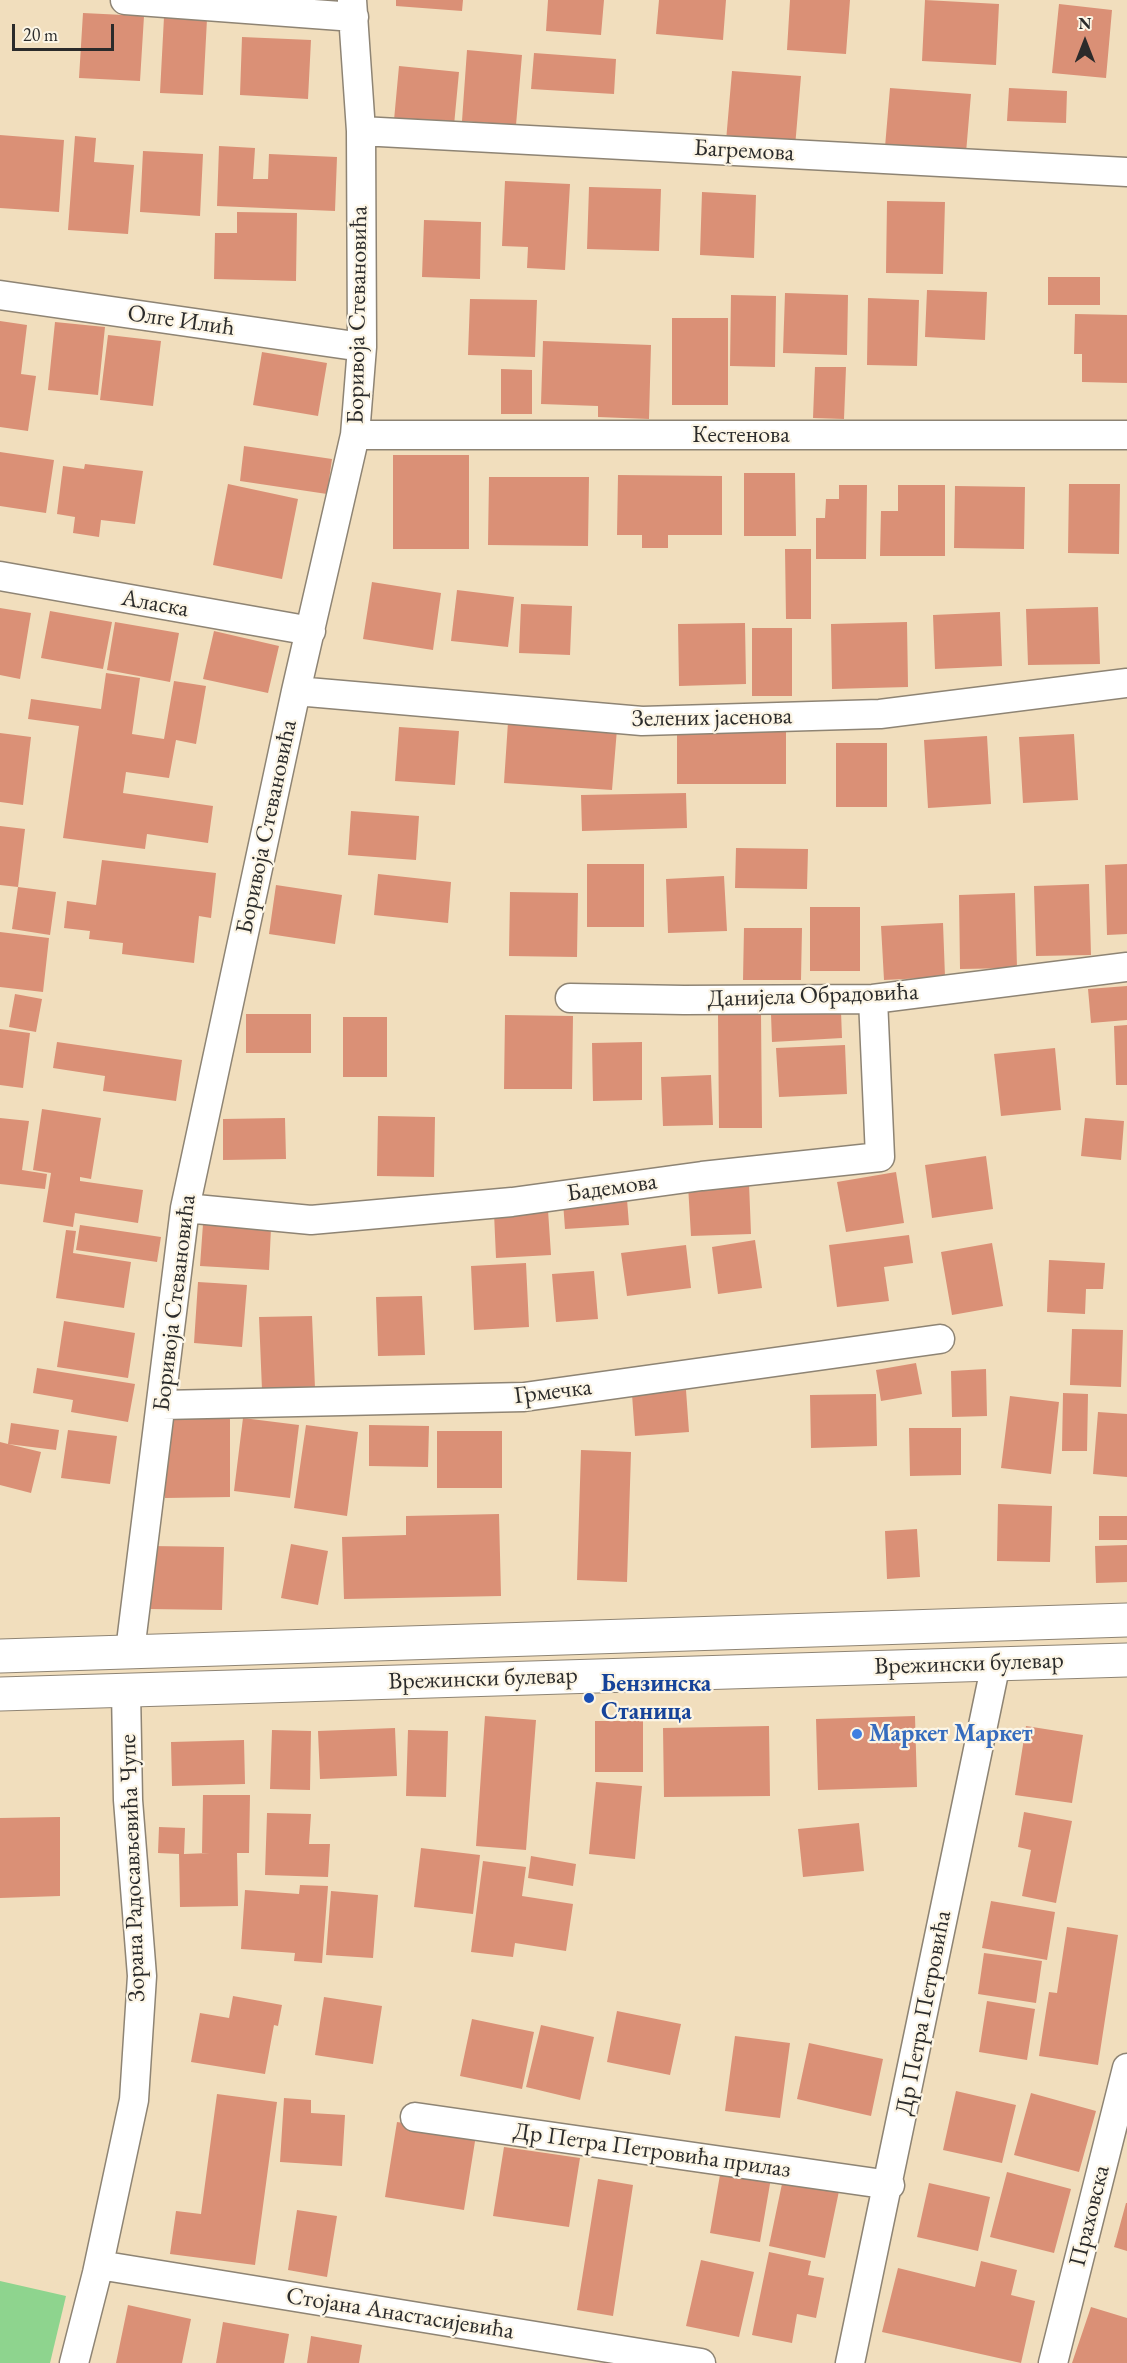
<!DOCTYPE html>
<meta charset="utf-8">
<style>
body{margin:0}
#map{position:relative;width:1127px;height:2363px;overflow:hidden;background:#f1debd;font-family:"EB Garamond",serif}
canvas{display:block}
.north{position:absolute;left:1055px;top:12px;width:60px;height:60px;-webkit-text-stroke:4px #fcf5e5;paint-order:stroke;rotate:0deg;font-size:16px;font-weight:700;line-height:24px;text-align:center;color:#2b2b2b}
.north::after{content:'';display:block;margin:auto;width:21px;height:27px;background:#2b2b2b;clip-path:polygon(50% 0,100% 100%,50% 72%,0 100%)}
.scale{position:absolute;left:12px;top:24px;width:102px;height:27px;box-sizing:border-box;border:3px solid #2b2b2b;border-top:0;padding-left:8px;font-size:18px;line-height:21px;white-space:nowrap;color:#2b2b2b;-webkit-text-stroke:4px #fcf5e5;paint-order:stroke}
</style>
<div id="map">
<canvas width="1127" height="2363"></canvas>
<div class="north">N</div>
<div class="scale">20 m</div>
</div>
<script>
const ctx = document.querySelector('canvas').getContext('2d');
ctx.lineJoin = 'round';
function paint(path, color) {
  ctx.fillStyle = color;
  ctx.fill(path, 'evenodd');
}
function poly(rows) {
  const path = new Path2D();
  for (const r of rows) {
    path.moveTo(r[0], r[1]);
    for (let i = 2; i < r.length; i += 2) path.lineTo(r[i], r[i + 1]);
  }
  return path;
}
function trace(path, color, width, dash) {
  ctx.strokeStyle = color;
  ctx.lineWidth = width;
  ctx.lineCap = dash ? 'butt' : 'round';
  ctx.setLineDash(dash || []);
  ctx.stroke(path);
}
function drawText(font, color, halo, rows, align = 'center') {
  ctx.font = font + ' "EB Garamond",serif';
  ctx.lineWidth = 4.5;
  ctx.setLineDash([]);
  ctx.textBaseline = 'middle';
  ctx.strokeStyle = halo;
  ctx.fillStyle = color;
  for (const [text, x, y, turn = 0] of rows) {
    ctx.save();
    ctx.translate(x, y);
    ctx.rotate((+turn || 0) * Math.PI / 180);
    ctx.textAlign = isNaN(turn) ? turn : align;
    if (halo) ctx.strokeText(text, 0, 0);
    ctx.fillText(text, 0, 0);
    ctx.restore();
  }
}
const green = poly([
 [0,2281,66,2296,50,2363,0,2363]
]);
const building = poly([
 [396,0,463,0,462,11,396,6],
 [548,0,604,0,601,35,546,31],
 [659,0,726,0,723,40,656,34],
 [790,0,850,0,846,54,787,50],
 [925,0,999,4,996,65,922,61],
 [1059,4,1112,10,1106,78,1052,73],
 [83,13,144,16,140,81,79,78],
 [164,17,207,19,203,95,160,93],
 [242,37,311,40,308,99,240,95],
 [467,50,522,55,516,125,462,121],
 [534,53,616,59,614,94,531,89],
 [399,66,459,72,453,136,393,131],
 [732,71,801,76,795,147,726,141],
 [890,88,971,94,966,153,885,147],
 [1009,88,1067,91,1066,123,1007,121],
 [0,135,64,140,59,212,0,208],
 [75,136,96,138,94,162,134,165,128,234,68,230],
 [219,146,255,148,253,179,268,179,269,154,337,157,335,211,217,206],
 [143,151,203,154,200,216,140,212],
 [505,181,570,184,565,270,527,268,528,247,502,246],
 [589,187,661,189,659,251,587,249],
 [702,192,756,195,754,258,700,255],
 [887,201,945,202,943,274,886,273],
 [237,212,297,213,296,281,214,279,215,233,237,233],
 [424,220,481,222,480,279,422,277],
 [1048,277,1100,277,1100,305,1048,305],
 [927,290,987,292,985,340,925,337],
 [785,293,848,295,847,355,783,353],
 [731,295,776,296,775,367,730,366],
 [868,298,919,300,917,366,867,365],
 [470,299,537,300,535,357,468,355],
 [1075,314,1127,315,1127,383,1082,382,1082,354,1074,354],
 [672,318,728,318,728,405,672,405],
 [0,321,27,325,21,374,36,376,28,431,0,427],
 [55,322,105,327,98,395,48,390],
 [108,335,161,341,153,406,100,400],
 [543,341,651,345,649,419,598,417,598,406,541,404],
 [262,352,327,363,318,416,253,405],
 [815,367,846,367,844,419,813,418],
 [501,369,532,370,532,414,501,414],
 [244,446,332,459,327,494,240,481],
 [0,452,54,460,46,513,0,506],
 [393,455,469,455,469,549,393,549],
 [85,464,143,471,135,524,101,520,99,537,73,533,75,517,57,514,63,466,84,469],
 [744,473,795,473,796,536,744,536],
 [618,475,722,476,722,535,668,535,668,548,642,548,642,535,617,535],
 [489,477,589,477,588,546,488,545],
 [228,484,298,499,282,579,213,565],
 [1069,484,1120,484,1119,554,1068,553],
 [839,485,867,485,866,559,816,559,816,518,825,518,826,499,839,499],
 [898,485,945,485,945,556,880,556,881,511,898,511],
 [955,486,1025,487,1024,549,954,548],
 [785,549,811,549,811,619,786,619],
 [372,582,441,593,433,650,363,639],
 [457,590,514,597,508,647,451,641],
 [521,604,572,606,570,655,519,653],
 [1098,607,1100,664,1028,665,1026,609],
 [0,608,31,613,20,679,0,675],
 [50,611,112,622,103,669,41,658],
 [1000,612,1002,666,935,669,933,615],
 [115,622,179,633,170,682,107,670],
 [907,622,908,687,832,689,831,624],
 [745,623,746,684,679,686,678,624],
 [752,628,792,628,792,696,752,696],
 [214,631,279,646,268,693,203,679],
 [106,673,140,678,132,734,164,739,174,681,206,686,196,744,176,740,169,778,126,772,123,793,213,806,208,843,147,834,145,849,63,838,79,726,28,719,31,699,101,709],
 [508,722,617,729,612,790,504,783],
 [677,726,786,726,786,784,677,784],
 [399,727,459,731,455,785,395,781],
 [0,733,31,737,23,805,0,802],
 [1074,734,1078,800,1023,803,1019,737],
 [987,736,991,804,928,808,924,740],
 [836,743,887,743,887,807,836,807],
 [686,793,687,828,582,831,581,795],
 [351,811,419,816,416,860,348,855],
 [0,826,25,829,18,887,0,885],
 [736,848,808,849,807,889,735,888],
 [102,860,216,873,211,918,199,916,194,963,122,954,123,943,89,939,90,931,64,928,67,901,96,905],
 [587,864,644,864,644,927,587,927],
 [1127,864,1127,934,1107,935,1105,865],
 [378,874,451,882,448,923,374,915],
 [724,876,727,931,668,933,666,879],
 [1089,884,1091,955,1036,956,1034,886],
 [276,885,342,895,335,944,269,934],
 [18,887,56,892,50,935,12,929],
 [510,892,578,893,577,957,509,956],
 [1015,893,1017,968,960,969,959,895],
 [810,907,860,907,860,971,810,971],
 [943,923,945,977,884,980,881,926],
 [744,928,802,928,801,980,743,980],
 [0,932,49,938,43,992,0,987],
 [1127,986,1127,1020,1091,1023,1088,989],
 [15,994,42,999,36,1032,9,1027],
 [841,1011,842,1038,772,1042,771,1014],
 [761,1013,762,1128,719,1128,718,1014],
 [246,1014,311,1014,311,1053,246,1053],
 [505,1015,573,1016,572,1089,504,1089],
 [343,1017,387,1017,387,1077,343,1077],
 [1127,1025,1127,1085,1116,1085,1114,1026],
 [0,1029,30,1033,23,1088,0,1085],
 [57,1042,182,1060,176,1101,103,1091,105,1076,53,1068],
 [642,1042,642,1100,593,1101,592,1043],
 [845,1045,847,1094,779,1097,776,1048],
 [1055,1048,1061,1110,1001,1116,994,1054],
 [711,1075,713,1125,663,1126,661,1077],
 [42,1109,101,1118,91,1179,80,1177,80,1181,143,1190,138,1223,75,1213,73,1227,43,1222,51,1173,33,1170],
 [378,1116,435,1117,434,1177,377,1176],
 [0,1118,29,1121,22,1170,47,1174,45,1189,0,1184],
 [285,1118,286,1159,223,1160,223,1119],
 [1085,1118,1124,1121,1121,1160,1081,1156],
 [986,1156,993,1209,932,1218,925,1165],
 [896,1172,904,1223,846,1232,837,1182],
 [749,1183,751,1234,691,1236,688,1185],
 [627,1199,629,1225,565,1229,563,1202],
 [548,1210,551,1255,496,1258,494,1213],
 [203,1224,271,1228,269,1270,200,1266],
 [80,1225,161,1237,157,1262,76,1250],
 [66,1230,76,1231,73,1253,131,1262,124,1308,56,1298],
 [909,1235,913,1263,884,1267,889,1301,837,1307,829,1245],
 [755,1240,762,1288,718,1294,712,1247],
 [992,1243,1003,1306,952,1315,941,1252],
 [686,1245,691,1288,627,1296,621,1253],
 [1049,1260,1105,1263,1103,1289,1086,1289,1085,1314,1047,1312],
 [526,1263,529,1327,474,1330,471,1266],
 [594,1271,598,1319,556,1322,552,1274],
 [198,1282,247,1285,242,1347,194,1343],
 [422,1296,425,1355,378,1356,376,1297],
 [312,1316,315,1388,262,1390,259,1317],
 [64,1321,135,1333,128,1378,57,1367],
 [1072,1329,1123,1330,1121,1387,1070,1385],
 [916,1363,922,1394,881,1401,876,1370],
 [37,1368,135,1384,128,1422,71,1412,73,1400,33,1393],
 [986,1369,987,1416,952,1417,951,1371],
 [686,1390,689,1432,635,1436,632,1394],
 [1063,1393,1088,1394,1087,1451,1062,1451],
 [876,1394,877,1446,811,1448,810,1395],
 [1010,1396,1059,1402,1051,1474,1001,1468],
 [1098,1412,1127,1414,1127,1477,1093,1474],
 [243,1418,299,1425,290,1498,234,1491],
 [164,1419,230,1419,230,1497,165,1498],
 [11,1423,59,1430,56,1450,8,1444,41,1452,31,1493,0,1485,0,1442,8,1444],
 [306,1425,358,1432,347,1516,294,1508],
 [369,1425,429,1426,428,1467,369,1466],
 [909,1428,961,1428,961,1475,910,1476],
 [68,1430,117,1436,110,1484,61,1478],
 [437,1431,502,1431,502,1488,437,1488],
 [581,1450,631,1452,627,1582,577,1580],
 [998,1504,1052,1506,1050,1562,997,1561],
 [499,1514,501,1596,344,1599,342,1537,406,1535,406,1516],
 [1099,1516,1127,1516,1127,1540,1099,1540],
 [917,1529,920,1577,887,1579,885,1531],
 [291,1544,328,1551,318,1605,281,1598],
 [1127,1545,1127,1582,1096,1583,1095,1546],
 [150,1546,224,1547,222,1610,149,1609],
 [485,1716,536,1720,526,1850,476,1846],
 [915,1716,917,1787,818,1790,816,1719],
 [595,1721,643,1721,643,1772,595,1772],
 [769,1726,770,1796,664,1797,663,1728],
 [1026,1726,1083,1735,1072,1803,1015,1795],
 [395,1728,397,1776,320,1779,318,1731],
 [272,1730,311,1731,310,1790,270,1789],
 [408,1730,448,1731,446,1797,406,1796],
 [244,1740,245,1784,172,1786,171,1742],
 [596,1782,642,1786,635,1859,589,1854],
 [203,1795,250,1795,249,1853,237,1853,238,1906,180,1907,179,1854,158,1853,159,1827,185,1828,184,1854,210,1853,202,1853],
 [1024,1812,1072,1821,1056,1903,1022,1896,1031,1850,1018,1847],
 [267,1813,311,1814,309,1844,330,1844,328,1877,265,1875],
 [60,1817,60,1896,0,1898,0,1818],
 [859,1823,864,1871,803,1877,798,1829],
 [421,1848,480,1855,473,1914,414,1907],
 [531,1856,576,1864,573,1886,528,1878],
 [483,1861,526,1867,522,1896,573,1904,566,1951,515,1943,513,1957,471,1952],
 [300,1885,328,1886,322,1963,294,1961,295,1953,241,1949,245,1890,299,1894],
 [331,1891,378,1895,373,1958,326,1955],
 [991,1901,1055,1912,1047,1960,982,1948],
 [1067,1927,1118,1935,1098,2065,1039,2056,1049,1992,1057,1993],
 [984,1953,1042,1961,1036,2003,978,1994],
 [233,1996,282,2005,278,2026,274,2025,265,2074,191,2062,200,2013,229,2018],
 [324,1997,382,2006,373,2064,315,2055],
 [987,2001,1035,2009,1027,2060,979,2052],
 [617,2011,681,2024,670,2075,607,2062],
 [472,2019,534,2032,522,2089,460,2076],
 [541,2025,594,2037,580,2100,526,2087],
 [735,2036,790,2043,780,2118,725,2111],
 [809,2043,883,2059,871,2116,797,2099],
 [956,2091,1016,2105,1002,2163,943,2150],
 [1031,2093,1096,2111,1079,2172,1014,2155],
 [217,2094,277,2102,255,2265,170,2254,176,2211,201,2214],
 [284,2098,311,2100,311,2113,345,2115,342,2166,280,2162],
 [397,2122,476,2135,464,2210,385,2197],
 [504,2147,580,2158,569,2227,493,2216],
 [721,2169,771,2178,760,2242,710,2233],
 [1007,2172,1071,2189,1054,2253,990,2237],
 [598,2179,633,2185,613,2316,577,2310],
 [783,2179,839,2191,825,2258,769,2246],
 [929,2183,990,2197,978,2251,917,2237],
 [1126,2203,1127,2203,1127,2251,1114,2247],
 [297,2210,337,2216,327,2277,288,2270],
 [769,2252,811,2261,808,2275,824,2278,816,2318,797,2314,792,2343,752,2335],
 [701,2260,754,2272,739,2337,686,2326],
 [981,2261,1017,2270,1011,2295,1035,2301,1021,2363,882,2332,898,2268,975,2287],
 [128,2305,191,2319,182,2363,116,2363],
 [1091,2307,1127,2318,1127,2363,1072,2363],
 [223,2322,289,2334,284,2363,216,2363],
 [311,2336,362,2345,359,2363,307,2363]
]);
const street = poly([
 [125,0,354,17],
 [361,131,1127,172],
 [0,295,362,347],
 [355,435,1127,435],
 [0,576,311,631],
 [296,691,642,721,880,714,1127,683],
 [570,998,684,1000,873,999,1127,967],
 [185,1208,311,1220,512,1202,702,1176,880,1157,873,999],
 [162,1405,524,1397,940,1339],
 [130,1651,185,1208,296,691,355,435,362,347,361,131,352,0],
 [415,2117,890,2185],
 [99,2265,701,2363],
 [74,2363,97,2273,134,2100,142,1976,128,1800,126,1690],
 [850,2363,996,1663],
 [1053,2363,1127,2068]
]);
const secondary = poly([
 [0,1656,1127,1620],
 [0,1694,1127,1660]
]);
const markers = [
 [589,1698,6,"#1a4fb4"],
 [857,1734,6,"#3f7fe0"]
];
const streetNames = [
 ["Багремова",744,151,3],
 ["Боривоја Стевановића",358,315,-89],
 ["Олге Илић",181,321,8],
 ["Кестенова",741,435],
 ["Аласка",155,604,10],
 ["Зелених јасенова",712,718,-1],
 ["Боривоја Стевановића",267,827,-78],
 ["Данијела Обрадовића",813,996,-2],
 ["Бадемова",612,1188,-8],
 ["Боривоја Стевановића",175,1303,-83],
 ["Грмечка",553,1392,-7],
 ["Врежински булевар",969,1664,-2],
 ["Врежински булевар",483,1679,-2],
 ["Зорана Радосављевића Чупе",133,1868,-92],
 ["Др Петра Петровића",924,2013,-79],
 ["Др Петра Петровића прилаз",652,2151,8],
 ["Праховска",1090,2216,-76],
 ["Стојана Анастасијевића",400,2314,9]
];
const transitNames = [
 ["Бензинска",601,1684],
 ["Станица",601,1712]
];
const shopNames = [
 ["Маркет Маркет",869,1734]
];
paint(green, '#8ed48e');
paint(building, '#da9076');
trace(street, '#8e8474', 31);
trace(secondary, '#8e8474', 35);
trace(street, '#fff', 28);
trace(secondary, '#fff', 33);
for (const [x, y, r, color] of markers) {
  const dot = new Path2D();
  dot.arc(x, y, r, 0, 2 * Math.PI);
  ctx.fillStyle = color;
  ctx.fill(dot);
  trace(dot, '#fcf5e5', 2);
}
drawText('24px', '#2b2b2b', '#fcf5e5', streetNames);
drawText('bold 24px', '#164399', '#fcf5e5', transitNames, 'left');
drawText('bold 24px', '#366cbe', '#fcf5e5', shopNames, 'left');
</script>
